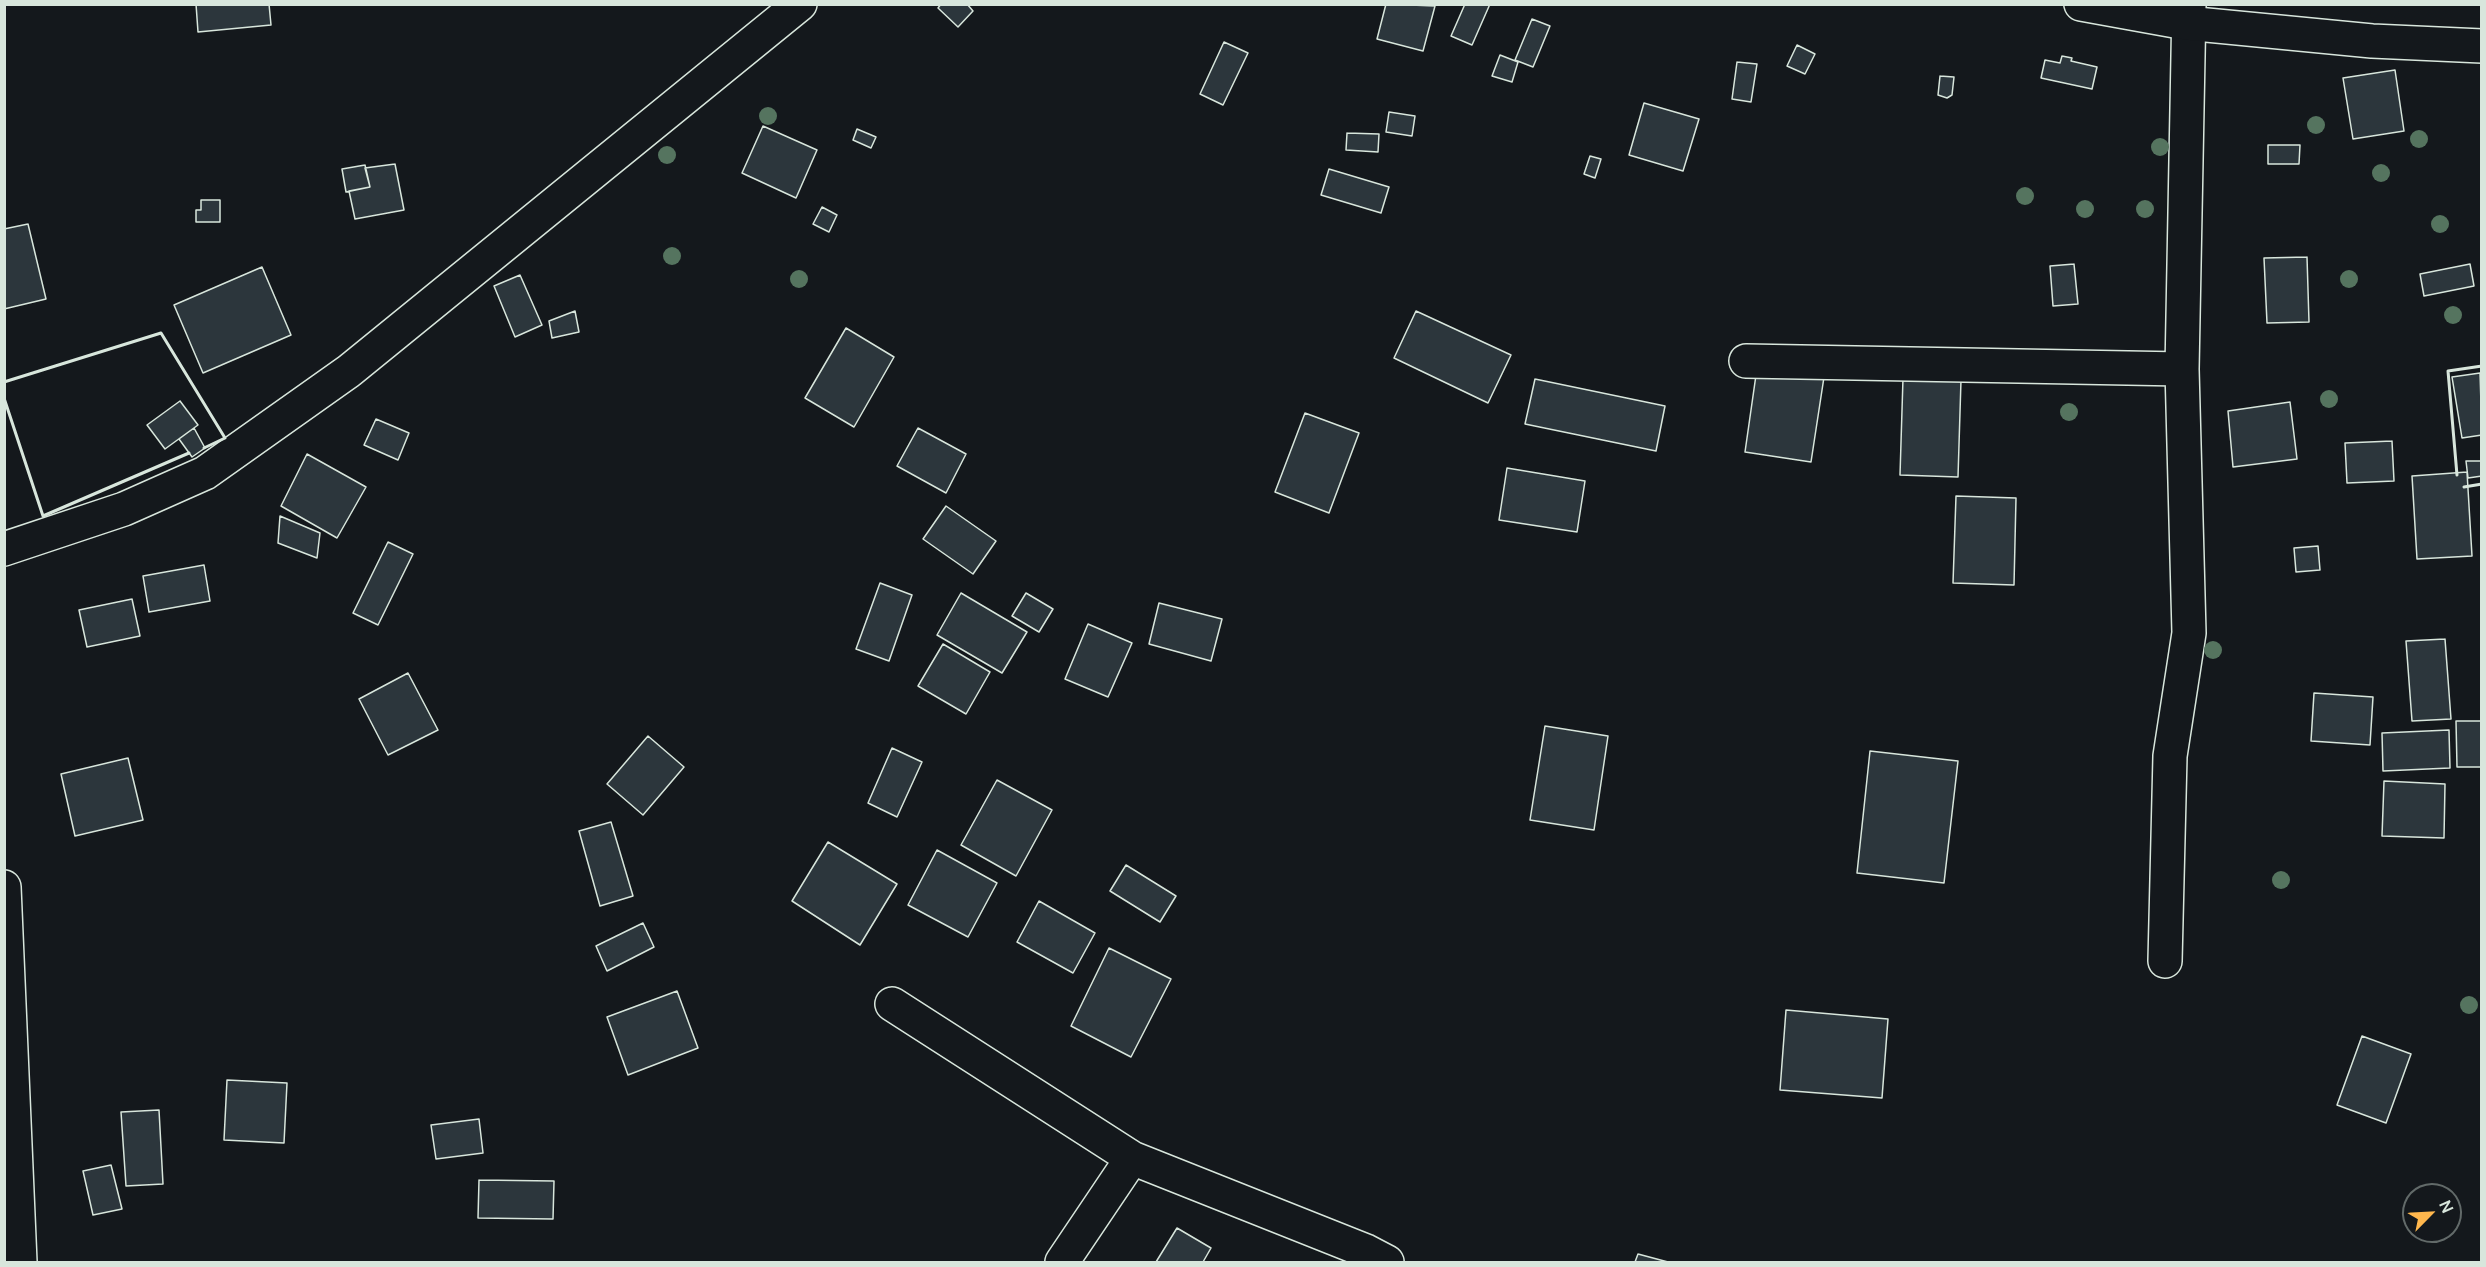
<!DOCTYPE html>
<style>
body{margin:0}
#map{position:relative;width:2486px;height:1267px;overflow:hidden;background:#14181c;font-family:Manrope,sans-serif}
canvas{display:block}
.frame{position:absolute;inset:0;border:6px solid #d8e6dc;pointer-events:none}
.north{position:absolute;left:2402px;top:1183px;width:60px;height:60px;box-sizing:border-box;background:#14181c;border:2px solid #626a69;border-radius:50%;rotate:66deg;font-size:16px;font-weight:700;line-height:24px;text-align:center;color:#d8e6dc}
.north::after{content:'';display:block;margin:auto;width:21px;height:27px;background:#ffb74d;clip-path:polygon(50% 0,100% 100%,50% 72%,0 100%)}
</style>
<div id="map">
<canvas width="2486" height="1267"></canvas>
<div class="frame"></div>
<div class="north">N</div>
</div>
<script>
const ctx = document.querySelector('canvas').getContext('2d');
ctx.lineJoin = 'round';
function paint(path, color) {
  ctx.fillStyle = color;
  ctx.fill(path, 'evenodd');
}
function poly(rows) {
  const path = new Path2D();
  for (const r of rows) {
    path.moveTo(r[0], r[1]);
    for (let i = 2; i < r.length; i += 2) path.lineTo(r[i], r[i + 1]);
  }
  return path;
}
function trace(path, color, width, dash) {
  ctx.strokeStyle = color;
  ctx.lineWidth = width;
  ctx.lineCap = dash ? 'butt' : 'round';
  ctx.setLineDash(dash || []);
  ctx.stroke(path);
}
const building = poly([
 [196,4,269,4,271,25,198,32,196,4],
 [941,4,967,4,973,11,958,27,938,8,941,4],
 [1386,4,1435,6,1423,51,1377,39,1386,4],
 [1465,4,1490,4,1472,45,1451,36,1465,4],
 [1532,19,1550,26,1533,67,1515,60,1532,19],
 [1224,42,1248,53,1223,105,1200,94,1224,42],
 [1797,45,1815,54,1805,74,1787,66,1797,45],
 [1500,55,1518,62,1512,82,1492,76,1500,55],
 [2062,56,2072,58,2071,61,2097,67,2092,89,2041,78,2045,60,2060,63,2062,56],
 [1737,62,1757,64,1751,102,1732,99,1737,62],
 [2395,70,2404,131,2353,139,2343,78,2395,70],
 [1940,76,1954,77,1952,95,1947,98,1938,95,1940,76],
 [1644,103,1699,119,1683,171,1629,155,1644,103],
 [1389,112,1415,116,1412,136,1386,132,1389,112],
 [763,126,817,150,796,198,742,173,763,126],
 [857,129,876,137,871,148,853,140,857,129],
 [1347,133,1379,134,1378,152,1346,150,1347,133],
 [2268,145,2300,145,2299,164,2268,164,2268,145],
 [1590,156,1601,159,1595,178,1584,174,1590,156],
 [395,164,404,210,355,219,349,191,370,187,365,168,395,164],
 [365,165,370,187,346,192,342,169,365,165],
 [1329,169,1389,187,1381,213,1321,195,1329,169],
 [201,200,220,200,220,222,196,222,196,210,201,210,201,200],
 [822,207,837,215,829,232,813,224,822,207],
 [28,224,46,299,4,309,4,229,28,224],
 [2307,257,2309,322,2267,323,2264,258,2307,257],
 [2074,264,2078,304,2053,306,2050,266,2074,264],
 [2470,264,2474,286,2424,296,2420,274,2470,264],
 [262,267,291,335,203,373,174,305,262,267],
 [520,275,542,325,515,337,494,286,520,275],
 [575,311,579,332,552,338,549,321,575,311],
 [1416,311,1511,355,1488,403,1394,358,1416,311],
 [846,328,894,357,854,427,805,398,846,328],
 [1759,354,1826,364,1811,462,1745,452,1759,354],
 [2480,373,2482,435,2462,438,2452,377,2480,373],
 [1903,378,1961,380,1958,477,1900,475,1903,378],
 [1535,379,1665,406,1656,451,1525,424,1535,379],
 [180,401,198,425,165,449,147,425,180,401],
 [2290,402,2297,459,2233,467,2228,411,2290,402],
 [1305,413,1359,433,1329,513,1275,492,1305,413],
 [376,419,409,433,398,460,364,445,376,419],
 [194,428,205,448,192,457,179,439,194,428],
 [918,428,966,454,946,493,897,466,918,428],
 [2392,441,2394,481,2347,483,2345,443,2392,441],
 [307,454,366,487,337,538,281,506,307,454],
 [2466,461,2481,461,2482,476,2468,478,2466,461],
 [1507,468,1585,481,1577,532,1499,520,1507,468],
 [2467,472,2472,556,2417,559,2412,476,2467,472],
 [1956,496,2016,498,2014,585,1953,583,1956,496],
 [946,506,996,541,973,574,923,539,946,506],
 [280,516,320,533,317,558,278,543,280,516],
 [388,542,413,554,378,625,353,613,388,542],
 [2318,546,2320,570,2296,572,2294,548,2318,546],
 [204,565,210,601,149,612,143,576,204,565],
 [880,583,912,595,889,661,856,649,880,583],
 [961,593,1027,632,1002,673,937,635,961,593],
 [1026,593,1053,609,1039,632,1012,616,1026,593],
 [132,599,140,636,87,647,79,610,132,599],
 [1159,603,1222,619,1211,661,1149,644,1159,603],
 [1088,624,1132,643,1108,697,1065,679,1088,624],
 [2445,639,2451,719,2412,721,2406,641,2445,639],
 [943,644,990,672,966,714,918,686,943,644],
 [408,673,438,730,388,755,359,699,408,673],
 [2314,693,2373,697,2370,745,2311,741,2314,693],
 [2456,721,2482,721,2482,767,2457,767,2456,721],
 [1545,726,1608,736,1594,830,1530,820,1545,726],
 [2449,730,2450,768,2383,771,2382,733,2449,730],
 [648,736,684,767,643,815,607,784,648,736],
 [892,748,922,762,897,817,868,803,892,748],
 [1870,751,1958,761,1944,883,1857,873,1870,751],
 [128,758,143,820,75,836,61,774,128,758],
 [997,780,1052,810,1016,876,961,845,997,780],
 [2384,781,2445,784,2444,838,2382,836,2384,781],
 [611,822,633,896,600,906,579,831,611,822],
 [828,842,897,884,860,945,792,901,828,842],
 [937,850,997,883,968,937,908,905,937,850],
 [1126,865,1176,896,1160,922,1110,891,1126,865],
 [1039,901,1095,933,1073,973,1017,942,1039,901],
 [643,923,654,947,607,971,596,946,643,923],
 [1109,948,1171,979,1131,1057,1071,1026,1109,948],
 [677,991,698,1048,628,1075,607,1017,677,991],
 [1786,1010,1888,1019,1882,1098,1780,1090,1786,1010],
 [2362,1036,2411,1054,2386,1123,2337,1105,2362,1036],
 [227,1080,287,1083,284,1143,224,1140,227,1080],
 [159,1110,163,1184,126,1186,121,1112,159,1110],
 [479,1119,483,1153,436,1159,431,1125,479,1119],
 [111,1165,122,1209,93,1215,83,1171,111,1165],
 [479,1180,554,1181,553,1219,478,1218,479,1180],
 [1177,1228,1211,1248,1203,1262,1156,1262,1177,1228],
 [1638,1254,1668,1262,1635,1262,1638,1254]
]);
const street = poly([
 [1746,361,2182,369],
 [4,549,124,509,205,473,349,371,800,4],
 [4,887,20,1262],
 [2165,961,2170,756,2189,633,2182,369,2189,4],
 [892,1004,1132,1158,1366,1251,1387,1262],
 [1062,1262,1132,1158]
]);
const secondary = poly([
 [2081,4,2186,23,2372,41,2482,46]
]);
const wall = poly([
 [4,382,161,333,225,438,204,448],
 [4,398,43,516,189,453],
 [2457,475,2448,371,2482,366],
 [2464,487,2482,484]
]);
const trees = [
 [768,116],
 [2316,125],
 [2419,139],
 [2160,147],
 [667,155],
 [2381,173],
 [2025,196],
 [2085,209],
 [2145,209],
 [2440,224],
 [672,256],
 [799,279],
 [2349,279],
 [2453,315],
 [2329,399],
 [2069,412],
 [2213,650],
 [2281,880],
 [2469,1005]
];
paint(building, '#2c363c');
trace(building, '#d8e6dc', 1.5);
trace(street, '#d8e6dc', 36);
trace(secondary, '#d8e6dc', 36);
trace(street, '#14181c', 33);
trace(secondary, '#14181c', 33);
trace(wall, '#d8e6dc', 3);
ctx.fillStyle = '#55745f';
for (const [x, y] of trees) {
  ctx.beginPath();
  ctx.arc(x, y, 9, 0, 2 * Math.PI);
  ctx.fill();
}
</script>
